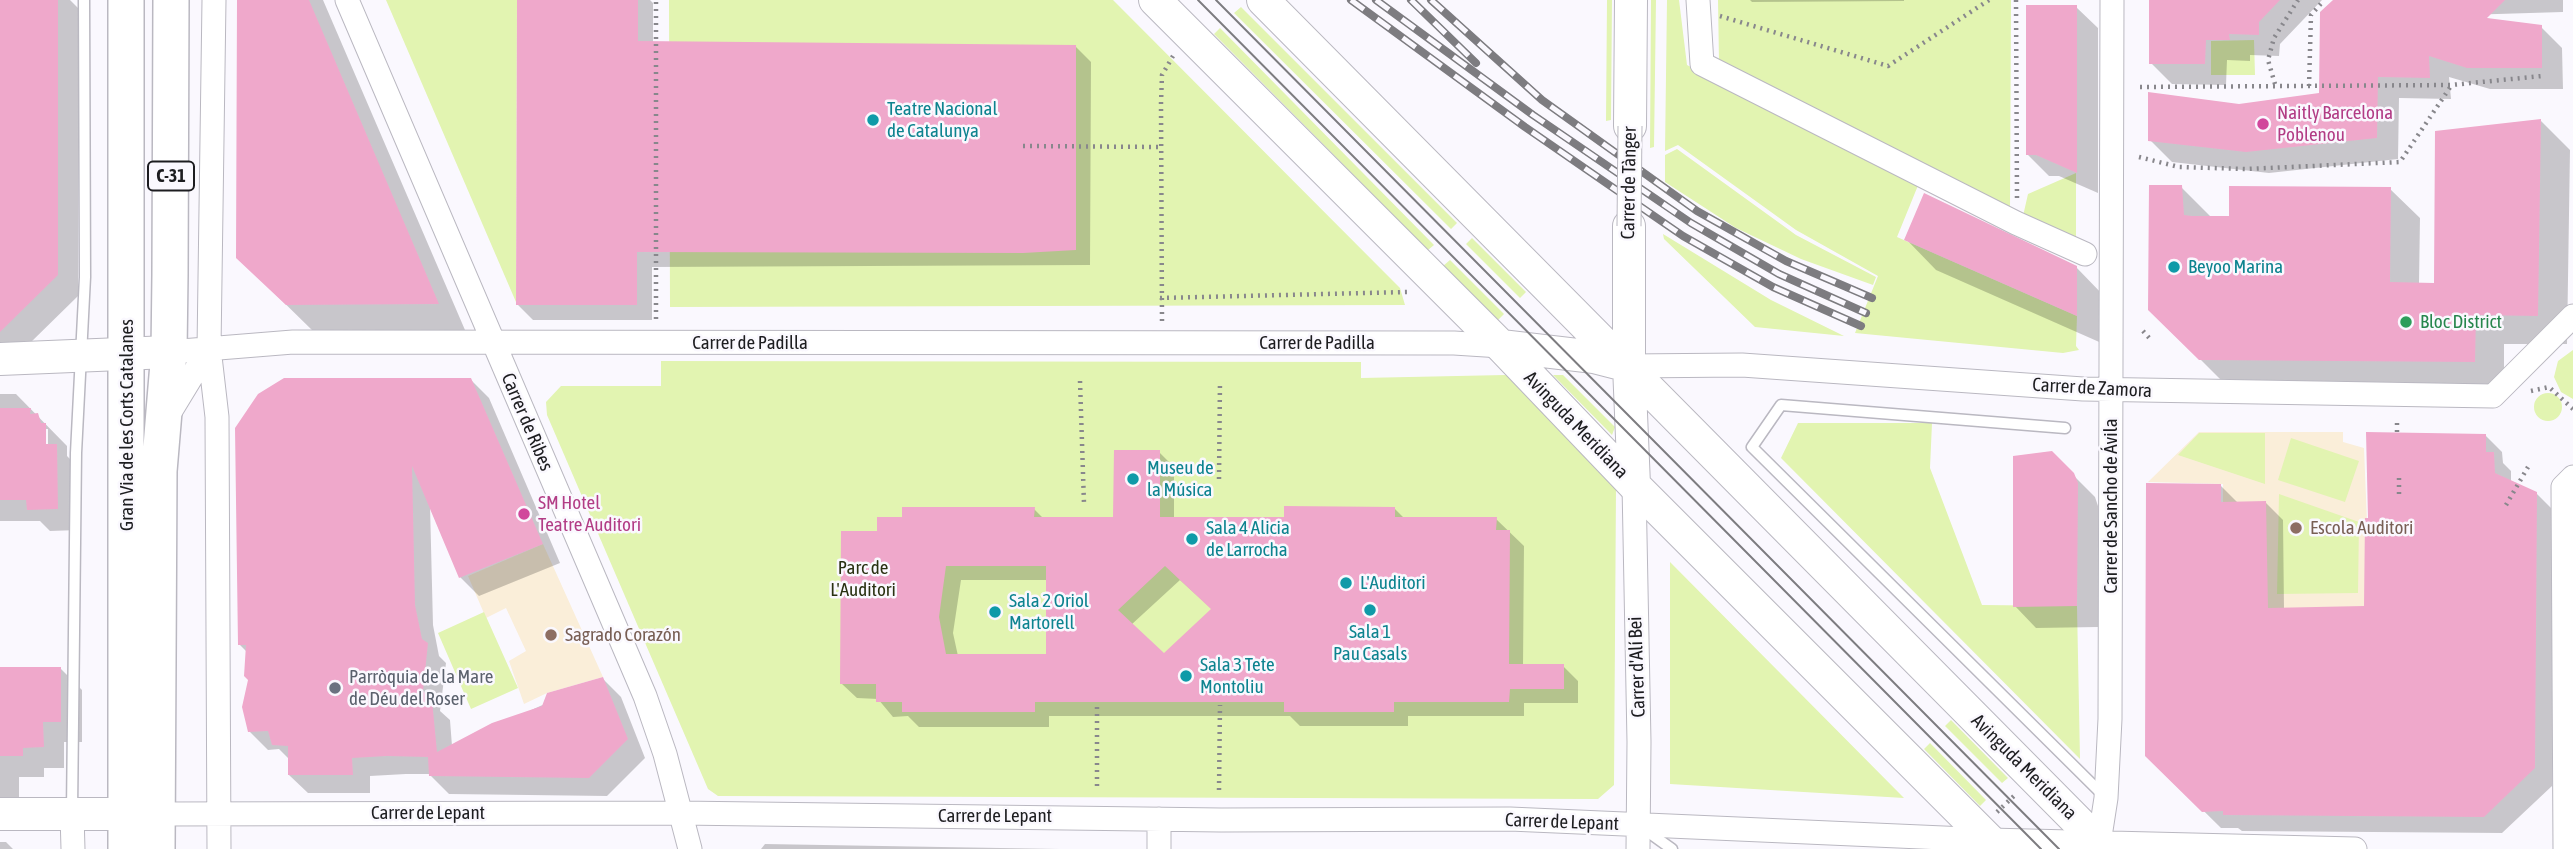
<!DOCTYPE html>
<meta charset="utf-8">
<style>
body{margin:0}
canvas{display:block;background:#faf8fe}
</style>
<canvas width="2573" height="849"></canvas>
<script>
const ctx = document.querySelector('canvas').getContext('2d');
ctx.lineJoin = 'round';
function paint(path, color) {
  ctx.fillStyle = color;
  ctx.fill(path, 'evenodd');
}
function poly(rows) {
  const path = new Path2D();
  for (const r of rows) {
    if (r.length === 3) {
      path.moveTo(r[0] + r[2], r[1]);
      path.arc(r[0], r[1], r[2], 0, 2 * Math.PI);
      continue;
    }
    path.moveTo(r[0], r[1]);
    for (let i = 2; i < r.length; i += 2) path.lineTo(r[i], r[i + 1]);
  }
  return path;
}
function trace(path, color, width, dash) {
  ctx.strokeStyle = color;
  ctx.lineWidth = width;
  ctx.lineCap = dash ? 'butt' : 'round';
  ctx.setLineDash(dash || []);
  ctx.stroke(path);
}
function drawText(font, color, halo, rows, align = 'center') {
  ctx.font = font + ' "Asap Condensed",sans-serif';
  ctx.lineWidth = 5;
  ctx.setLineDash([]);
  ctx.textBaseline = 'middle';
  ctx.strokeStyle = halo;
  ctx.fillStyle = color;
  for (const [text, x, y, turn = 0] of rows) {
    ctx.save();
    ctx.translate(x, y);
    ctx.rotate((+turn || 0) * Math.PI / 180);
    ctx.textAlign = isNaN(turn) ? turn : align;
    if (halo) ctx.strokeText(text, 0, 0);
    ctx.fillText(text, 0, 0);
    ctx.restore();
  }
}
const education = poly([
 [2199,432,2343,432,2343,442,2364,448,2369,572,2361,700,2223,700,2223,484,2148,482],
 [543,544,603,677,547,693,524,704,509,661,526,651,506,608,486,618,468,576]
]);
const green = poly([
 [386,0,517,0,516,302],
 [669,0,1113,0,1400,288,1405,305,670,307],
 [1607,0,1612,0,1611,120,1606,121],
 [1651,0,1656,0,1654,147,1650,148],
 [1667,0,1679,0,1687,65,1919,183,1897,237,2077,316,2076,346,2079,350,2063,353,1855,333,1878,276,1796,230,1678,145,1665,151],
 [1718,0,2011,0,2010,210,1719,62],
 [1241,7,1457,223,1451,229,1234,13],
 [1220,28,1434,245,1428,250,1214,34],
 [2254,40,2255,75,2211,75,2211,41],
 [1677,149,1796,235,1876,277,1873,285,1801,259,1736,228,1665,182,1665,155],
 [2076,173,2076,240,2023,216,2028,194],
 [1663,234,1771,300,1844,336,1755,327,1664,239],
 [1472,238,1526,292,1520,298,1466,244],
 [1450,260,1504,314,1498,320,1443,266],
 [2573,350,2573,399,2561,392,2554,377,2558,361],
 [661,361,1361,362,1361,378,1505,375,1516,380,1616,488,1614,785,1598,799,718,796,708,789,547,415,546,402,561,386,661,386],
 [1553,375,1563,375,1615,427,1612,435],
 [2548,407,14],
 [1798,423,1932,423,1930,468,1982,605,2077,606,2080,759,1781,458],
 [2199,433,2265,433,2265,484,2178,455],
 [2291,438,2359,461,2345,502,2278,480],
 [2279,494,2359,522,2358,593,2277,594],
 [1670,562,1904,798,1670,784],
 [484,612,518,688,471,709,438,633],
 [1951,720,2008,778,2002,783,1945,726],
 [1930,743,1986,800,1980,806,1924,749]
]);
const shadow = poly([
 [0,0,70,0,78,8,78,296,28,345,0,345],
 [238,0,323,0,465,330,314,332,265,284],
 [518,0,650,0,653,3,653,43,1075,46,1091,62,1090,265,652,267,652,320,533,320,517,304],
 [1750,0,1904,0,1904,1,1752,2],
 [2151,0,2322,0,2280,44,2279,56,2250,55,2250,61,2227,60,2226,85,2172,84,2151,63],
 [2336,0,2563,0,2563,12,2465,15,2541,27,2562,48,2563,89,2490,89,2449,77,2451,99,2399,98,2398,159,2269,173,2172,162,2150,140,2239,105,2321,95],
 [2076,7,2098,28,2098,193,2059,176,2049,176,2028,155],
 [2541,121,2570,150,2567,344,2504,344,2504,390,2230,389,2150,309,2181,187,2210,216,2231,217,2390,189,2420,218,2419,284,2436,285],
 [1906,239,2076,267,2106,298,2106,345,1936,270],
 [471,380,489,398,560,563,479,596,460,577,430,505,433,625,439,656,446,663,440,711,450,720,452,746,602,678,621,697,645,758,607,796,449,794,429,774,406,774,370,776,370,793,308,793,289,775,290,760,279,749,268,750,249,731,248,653,239,644],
 [0,394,16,394,67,446,67,456,78,467,79,530,50,531,40,521,0,521],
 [45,429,48,429,48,453,44,453],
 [2485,435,2502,452,2503,463,2511,471,2511,482,2536,493,2553,510,2552,786,2502,833,2242,831,2238,828,2221,828,2147,755,2220,485,2237,502,2266,503,2283,520,2284,609,2366,608],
 [1159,452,1174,467,1174,519,1286,519,1394,508,1405,519,1496,519,1524,546,1523,666,1563,666,1578,681,1578,703,1524,703,1524,716,1408,716,1408,726,1300,726,1290,716,1049,716,1049,727,919,727,908,716,893,717,878,699,857,698,842,684,879,532,1034,509,1044,519,1115,519],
 [961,580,1048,580,1047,656,958,656,953,633],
 [1180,580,1213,610,1164,656,1131,625],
 [2051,453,2095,497,2098,506,2098,627,2036,628,2015,606],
 [60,668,82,690,82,742,64,742,64,768,44,768,44,777,19,777,19,798,0,798,0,669],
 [0,842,6,842,13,849,0,849],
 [765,844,1060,849,761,849]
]);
const building = poly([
 [0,0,58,0,58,275,0,332],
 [237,0,309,0,439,304,286,305,236,258],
 [517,0,638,0,638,41,1076,45,1076,250,1023,253,637,252,637,305,516,305],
 [2149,0,2280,0,2259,22,2259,35,2229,34,2230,40,2206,40,2205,64,2149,64],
 [2333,0,2505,0,2487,18,2542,25,2542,68,2467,68,2429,56,2430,78,2378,77,2377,138,2246,152,2148,141,2148,92,2239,104,2319,93,2320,12],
 [2026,5,2077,5,2077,173,2036,155,2026,155],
 [2541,119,2538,316,2476,315,2475,362,2199,360,2148,310,2149,185,2182,185,2184,215,2192,216,2229,216,2229,186,2391,187,2390,282,2434,283,2435,131],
 [1924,193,2077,266,2077,316,1904,240],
 [284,378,471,378,543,544,459,578,412,466,415,605,422,639,428,643,423,691,432,700,437,752,492,723,542,706,547,693,603,677,628,739,589,778,429,776,428,757,387,756,352,758,353,775,288,775,288,746,272,745,268,731,248,732,242,707,248,680,244,676,246,645,238,645,235,428,258,394],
 [0,408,31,408,30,414,38,413,41,423,46,423,46,444,57,444,58,509,27,510,26,500,0,500],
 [2366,432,2486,434,2486,452,2494,452,2495,473,2537,492,2535,768,2484,817,2223,815,2223,811,2202,812,2145,756,2146,483,2221,484,2221,502,2266,501,2268,608,2364,606,2365,518,2368,518],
 [1114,450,1160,450,1160,517,1284,517,1284,506,1395,507,1395,517,1497,517,1496,530,1510,530,1509,664,1564,664,1564,689,1510,689,1509,702,1394,702,1394,712,1284,712,1284,702,1035,702,1035,712,902,712,902,702,876,702,876,684,840,684,841,531,877,531,877,517,902,517,902,507,1035,507,1034,517,1113,517],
 [946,566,1046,566,1046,654,946,654,939,617],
 [1165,566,1211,609,1164,653,1118,610],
 [2052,451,2074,473,2078,483,2077,606,2013,607,2013,456],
 [0,667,61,667,61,722,43,722,44,747,23,748,23,756,0,756]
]);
const path = poly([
 [2016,0,2017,199],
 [1720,16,1888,66,1989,0],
 [2275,84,2268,60,2274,38,2298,0],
 [2309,86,2311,15,2324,0],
 [2140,87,2451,85,2542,76],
 [1023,146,1160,147],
 [2139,157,2179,167,2246,169,2400,162,2451,86],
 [1160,298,1407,292],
 [656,319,656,0],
 [1162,321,1161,103,1162,75,1173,56],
 [2143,331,2152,341],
 [1080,381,1084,504],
 [2531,391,2549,387,2573,409],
 [2397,432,2397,420],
 [1219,479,1220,381],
 [2399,494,2399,477],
 [2506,505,2528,467],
 [1097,786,1097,706],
 [1219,790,1220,705],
 [1997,812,2016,794]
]);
const lane = poly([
 [2065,428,1781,405,1752,447,2104,796],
 [72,811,76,453,85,277,84,0],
 [1644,829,1672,849]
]);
const street = poly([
 [214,0,209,348,217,417,219,849],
 [347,0,645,696,665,754,690,849],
 [1698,0,1702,64,2016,223,2085,254],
 [169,352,293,342,1454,343,1501,346],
 [1629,366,1742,365,2083,389,2493,396,2573,316],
 [167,417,209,348],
 [1634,485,1639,742,1638,849],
 [72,814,73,849],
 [157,814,679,813,1221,820,1510,819,1989,840,2355,849],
 [1159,819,1159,849],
 [2099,843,2106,798,2110,719,2112,0],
 [2565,849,2563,487,2573,477]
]);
const secondary = poly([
 [1155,0,1501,346,1634,485,1998,849],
 [1263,0,2105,849],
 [1630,126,1631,0],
 [1629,226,1629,366,1634,485],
 [1501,346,1594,357,1629,366],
 [0,359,169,352],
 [0,814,152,814]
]);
const primary = poly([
 [126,849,126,0],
 [157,849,159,471,169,352,170,275,171,0]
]);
const tram = poly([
 [1198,0,2041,849],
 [1216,0,2059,849]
]);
const rail = poly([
 [1351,0,1525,127,1683,236,1773,287,1861,326],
 [1376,0,1533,115,1691,223,1779,274,1866,313],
 [1411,0,1476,63],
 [1431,0,1542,100,1697,211,1786,261,1872,298]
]);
const streetBridge = poly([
 [1629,226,1630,126]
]);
const markers = [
 [873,120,7,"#0f9aa8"],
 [2263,124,7,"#d1479c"],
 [2174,267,7,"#0f9aa8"],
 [2406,322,7,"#2e9e5b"],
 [1133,479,7,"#0f9aa8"],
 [524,514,7,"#d1479c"],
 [2296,528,7,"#8d6e63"],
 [1192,539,7,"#0f9aa8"],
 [1346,583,7,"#0f9aa8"],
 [1370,610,7,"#0f9aa8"],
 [995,612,7,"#0f9aa8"],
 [551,635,7,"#8d6e63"],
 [1186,676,7,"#0f9aa8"],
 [335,688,7,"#6b7280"]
];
const shields = [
 [171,176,46]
];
const shieldNames = [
 ["C-31",171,176]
];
const cultureNames = [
 ["Teatre Nacional",887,109],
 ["de Catalunya",887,131],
 ["Beyoo Marina",2188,267],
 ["Museu de",1147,468],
 ["la Música",1147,490],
 ["Sala 4 Alicia",1206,528],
 ["de Larrocha",1206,550],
 ["L'Auditori",1360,583],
 ["Sala 2 Oriol",1009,601],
 ["Martorell",1009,623],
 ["Sala 1",1370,632,"center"],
 ["Pau Casals",1370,654,"center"],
 ["Sala 3 Tete",1200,665],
 ["Montoliu",1200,687]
];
const hotelNames = [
 ["Naitly Barcelona",2277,113],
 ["Poblenou",2277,135],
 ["SM Hotel",538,503],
 ["Teatre Auditori",538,525]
];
const streetNames = [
 ["Carrer de Tànger",1629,183,-89],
 ["Carrer de Padilla",750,343],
 ["Carrer de Padilla",1317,343],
 ["Carrer de Zamora",2092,388,3],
 ["Carrer de Ribes",527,422,67],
 ["Gran Via de les Corts Catalanes",127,425,-90],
 ["Avinguda Meridiana",1576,425,46],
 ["Carrer de Sancho de Ávila",2111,506,-90],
 ["Carrer d'Alí Bei",1637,667,-92],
 ["Avinguda Meridiana",2024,767,45],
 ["Carrer de Lepant",428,813],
 ["Carrer de Lepant",995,816],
 ["Carrer de Lepant",1562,822,2]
];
const leisureNames = [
 ["Bloc District",2420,322]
];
const educationNames = [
 ["Escola Auditori",2310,528],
 ["Sagrado Corazón",565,635]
];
const parkNames = [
 ["Parc de",863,568],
 ["L'Auditori",863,590]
];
const worshipNames = [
 ["Parròquia de la Mare",349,677],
 ["de Déu del Roser",349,699]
];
paint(education, '#faeed9');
paint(green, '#e2f4b1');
paint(shadow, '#0003');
paint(building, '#efa8cb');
trace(lane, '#bab8c1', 13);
trace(street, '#bab8c1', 25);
trace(secondary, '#bab8c1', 34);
trace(primary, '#bab8c1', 38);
trace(path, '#88878c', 4.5, [2, 5]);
trace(lane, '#fff', 10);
trace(street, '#fff', 23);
trace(secondary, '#fff', 32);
trace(primary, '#fff', 35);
trace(tram, '#7d7c80', 2);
trace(rail, '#7d7c80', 8);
trace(rail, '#faf8fe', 5, [16]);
trace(streetBridge, '#bab8c1', 25, []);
trace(streetBridge, '#fff', 23);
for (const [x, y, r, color] of markers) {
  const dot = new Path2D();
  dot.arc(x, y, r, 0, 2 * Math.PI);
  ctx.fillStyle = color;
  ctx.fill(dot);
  trace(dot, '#faf8fe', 2.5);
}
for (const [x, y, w] of shields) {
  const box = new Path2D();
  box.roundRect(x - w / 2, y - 14.5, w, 29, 5);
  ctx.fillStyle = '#faf8fe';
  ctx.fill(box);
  trace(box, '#1d1d20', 2);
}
drawText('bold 18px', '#1d1d20', null, shieldNames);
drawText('19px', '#0d838f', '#faf8fe', cultureNames, 'left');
drawText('19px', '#b23c85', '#faf8fe', hotelNames, 'left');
drawText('19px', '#1d1d20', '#faf8fe', streetNames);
drawText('19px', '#27864d', '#faf8fe', leisureNames, 'left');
drawText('19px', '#785e54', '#faf8fe', educationNames, 'left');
drawText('19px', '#2a3112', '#faf8fe', parkNames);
drawText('19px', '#5b616d', '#faf8fe', worshipNames, 'left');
</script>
